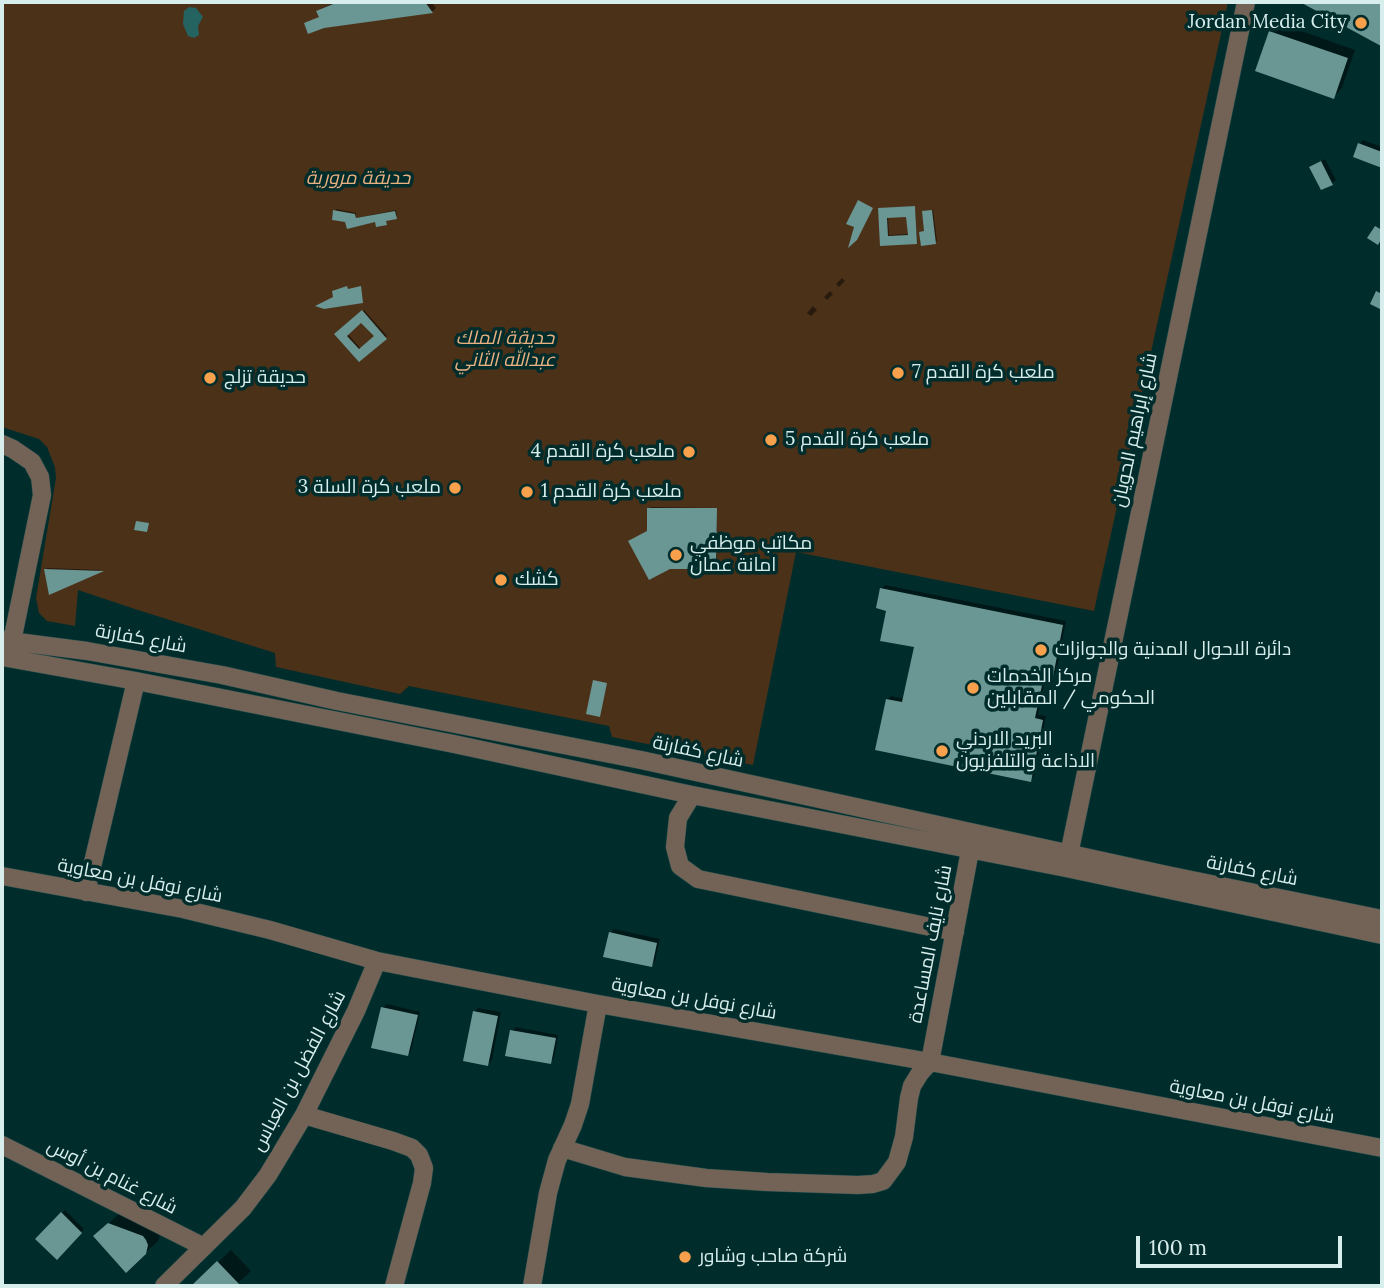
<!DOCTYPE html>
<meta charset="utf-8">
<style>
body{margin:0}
#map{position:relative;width:1384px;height:1288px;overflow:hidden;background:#002d2c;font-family:Lora,serif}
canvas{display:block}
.frame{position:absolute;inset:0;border:4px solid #d7eeec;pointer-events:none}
.scale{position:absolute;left:1136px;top:1236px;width:206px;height:32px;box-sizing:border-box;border:4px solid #d7eeec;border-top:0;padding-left:9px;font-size:21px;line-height:24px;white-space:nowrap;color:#d7eeec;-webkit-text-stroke:5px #002d2c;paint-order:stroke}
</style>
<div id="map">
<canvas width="1384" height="1288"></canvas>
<div class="frame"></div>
<div class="scale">100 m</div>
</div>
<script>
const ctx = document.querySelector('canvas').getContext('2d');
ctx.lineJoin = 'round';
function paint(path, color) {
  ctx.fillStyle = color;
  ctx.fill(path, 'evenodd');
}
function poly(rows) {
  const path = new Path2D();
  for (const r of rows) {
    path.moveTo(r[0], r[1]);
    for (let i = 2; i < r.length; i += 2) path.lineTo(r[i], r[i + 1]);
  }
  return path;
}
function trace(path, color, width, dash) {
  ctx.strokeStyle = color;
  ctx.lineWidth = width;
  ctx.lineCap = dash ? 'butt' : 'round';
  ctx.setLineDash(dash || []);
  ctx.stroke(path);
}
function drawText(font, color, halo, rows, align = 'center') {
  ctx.font = font + ' Lora,Cairo,serif';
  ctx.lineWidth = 7;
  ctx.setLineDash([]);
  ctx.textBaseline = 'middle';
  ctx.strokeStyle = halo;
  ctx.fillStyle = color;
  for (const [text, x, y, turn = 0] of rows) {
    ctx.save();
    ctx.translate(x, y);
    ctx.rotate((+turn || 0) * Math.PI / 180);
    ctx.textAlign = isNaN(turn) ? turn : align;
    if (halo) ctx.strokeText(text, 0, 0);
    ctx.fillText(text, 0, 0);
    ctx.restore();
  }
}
const green = poly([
 [2,2,1228,2,1094,611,796,552,753,765,612,737,609,726,409,686,400,694,276,667,275,653,138,610,78,590,75,626,47,621,39,613,36,598,56,478,55,467,47,447,39,439,2,427]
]);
const water = poly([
 [189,7,196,8,203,17,198,26,199,35,194,38,188,36,183,24,184,11]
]);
const shadow = poly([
 [336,2,431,2,436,8,433,11,325,26,319,11,322,8],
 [1304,2,1382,2,1382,43,1381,44],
 [1279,23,1355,50,1342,88,1333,97,1257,70,1270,32],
 [1363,140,1382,147,1382,166,1355,156,1360,144],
 [1325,159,1336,180,1332,183,1311,167],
 [915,206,917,241,916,242,882,244,880,209],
 [908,215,909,234,889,235,888,216],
 [336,209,356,213,356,218,396,210,397,216,386,219,386,223,376,220,347,220,335,211],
 [933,210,937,241,935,242,921,232,926,231,924,212],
 [842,278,845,281,839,287,836,284],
 [830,291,833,294,827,300,824,297],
 [813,306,817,310,811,316,807,313],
 [364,310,387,336,359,360,337,334],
 [361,320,376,336,361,349,347,333],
 [651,507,717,508,717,566,716,567,649,531,649,508],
 [47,568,101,570,50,592,46,569],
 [885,585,1066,621,1056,672,1052,675,1046,674,1038,715,1046,716,1034,776,1030,780,887,700,891,696,905,699,916,646,888,609,881,589],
 [614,929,660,939,655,961,651,965,610,933],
 [387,1004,420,1012,411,1051,407,1055,383,1007],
 [478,1008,501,1012,492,1060,488,1064,474,1012],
 [516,1027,558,1035,554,1058,550,1062,512,1031],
 [65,1210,84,1229,57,1257,37,1239],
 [122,1211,160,1232,159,1240,145,1253,108,1224],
 [231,1250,251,1271,235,1286,193,1286]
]);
const building = poly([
 [338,2,425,2,433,13,324,28,308,34,304,23,319,17,316,11],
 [1300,2,1382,2,1382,44,1381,46],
 [1269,31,1348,58,1334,99,1255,71],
 [1358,143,1382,152,1382,168,1353,157],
 [1321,161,1333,185,1321,190,1309,167],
 [858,200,873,208,857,240,848,248,854,227,846,224],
 [915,206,917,244,880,246,878,208],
 [906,217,908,235,888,236,887,218],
 [333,210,355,214,356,218,395,211,397,219,386,221,387,225,376,227,375,222,347,229,345,222,332,220],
 [932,210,936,244,921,246,919,232,924,231,922,211],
 [1375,226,1382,230,1382,238,1378,245,1367,238],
 [347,286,348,289,361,286,363,303,324,309,315,306,333,297,332,291],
 [1376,291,1382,294,1382,310,1370,304],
 [362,310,387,339,359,362,334,334],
 [361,323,374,336,359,349,347,336],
 [647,508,717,508,716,569,670,569,649,580,628,541,647,531],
 [136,521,149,523,147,532,134,530],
 [44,569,104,571,49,595],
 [500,573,506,574,503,588,497,586],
 [880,588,1063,625,1053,677,1044,676,1035,718,1043,720,1031,782,875,750,886,699,902,702,914,647,880,641,886,611,876,608],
 [593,680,607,683,600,717,586,714],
 [609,932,657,943,652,967,603,957],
 [381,1007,418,1015,408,1056,371,1048],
 [473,1011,498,1016,488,1066,463,1061],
 [510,1030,556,1038,551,1064,505,1056],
 [61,1212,82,1233,57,1260,35,1239],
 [108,1223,143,1236,146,1240,148,1245,146,1254,126,1273,93,1236],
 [217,1261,240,1285,238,1286,191,1286]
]);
const minor = poly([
 [2,444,13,449,32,462,40,477,42,495,10,651],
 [2,640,87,651,222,675,337,701,641,760,1167,875,1382,919],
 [2,657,136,681,454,744,692,795,1066,868,1382,935],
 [692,795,678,818,675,847,680,866,698,879,955,932],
 [1067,864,1246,2],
 [2,876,183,909,270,930,377,961,598,1004,930,1062,1382,1148],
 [86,892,136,681],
 [304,1115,393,1141,412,1148,419,1155,424,1168,422,1183,394,1286],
 [2,1145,204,1247],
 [562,1148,625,1167,706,1178,767,1182,858,1185,873,1184,883,1181,897,1162,904,1137,909,1098,912,1086,920,1073,930,1062,972,840],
 [164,1286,243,1208,268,1175,304,1115,356,1011,377,961],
 [532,1286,548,1193,557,1160,573,1125,580,1104,598,1004]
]);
const markers = [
 [1361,23,7,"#f9a04d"],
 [898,373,7,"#f9a04d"],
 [210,378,7,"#f9a04d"],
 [771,440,7,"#f9a04d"],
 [689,452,7,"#f9a04d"],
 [455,488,7,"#f9a04d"],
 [527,492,7,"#f9a04d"],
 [676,555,7,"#f9a04d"],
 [501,580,7,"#f9a04d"],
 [1041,650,7,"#f9a04d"],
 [973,688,7,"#f9a04d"],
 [942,751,7,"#f9a04d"],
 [685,1257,7,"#f9a04d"]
];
const poiNames = [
 ["Jordan Media City",1347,23,"right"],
 ["ملعب كرة القدم 7",912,373],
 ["حديقة تزلج",224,378],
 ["ملعب كرة القدم 5",785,440],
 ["ملعب كرة القدم 4",675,452,"right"],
 ["ملعب كرة السلة 3",441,488,"right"],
 ["ملعب كرة القدم 1",541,492],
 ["مكاتب موظفي",690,544],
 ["امانة عمان",690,566],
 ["كشك",515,580],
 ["دائرة الاحوال المدنية والجوازات",1055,650],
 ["مركز الخدمات",987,677],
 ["الحكومي / المقابلين",987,699],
 ["البريد الاردني",956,740],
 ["الاذاعة والتلفزيون",956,762],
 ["شركة صاحب وشاور",699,1257]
];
const parkNames = [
 ["حديقة مرورية",358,179],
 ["حديقة الملك",505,339],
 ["عبدالله الثاني",505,361]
];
const streetNames = [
 ["شارع إبراهيم الحويان",1135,430,-78],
 ["شارع كفارنة",141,639,10],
 ["شارع كفارنة",698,752,12],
 ["شارع كفارنة",1252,871,11],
 ["شارع نوفل بن معاوية",140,881,11],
 ["شارع نايف المساعدة",931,944,-79],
 ["شارع نوفل بن معاوية",694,999,10],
 ["شارع الفضل بن العباس",299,1071,-62],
 ["شارع نوفل بن معاوية",1252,1102,11],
 ["شارع غنام بن أوس",112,1177,27]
];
paint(green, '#4c3119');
paint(water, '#256360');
paint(shadow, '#0007');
paint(building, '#6a9693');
trace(minor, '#224c4b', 19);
trace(minor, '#736356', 18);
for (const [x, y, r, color] of markers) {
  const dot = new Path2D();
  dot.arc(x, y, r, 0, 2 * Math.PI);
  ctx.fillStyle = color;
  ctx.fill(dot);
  trace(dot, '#002d2c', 2.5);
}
drawText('19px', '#d7eeec', '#002d2c', poiNames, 'left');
drawText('italic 19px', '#ebb180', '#002d2c', parkNames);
drawText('19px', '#d7eeec', '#002d2c', streetNames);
</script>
